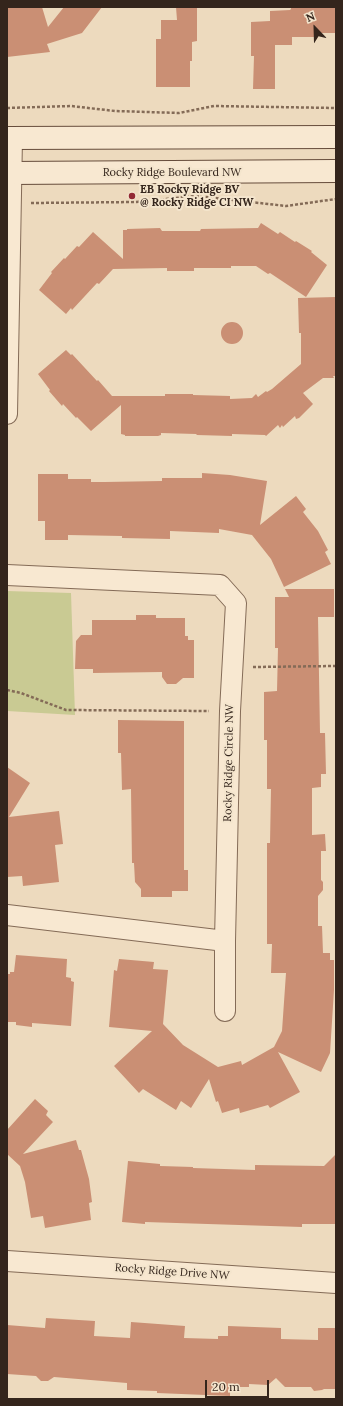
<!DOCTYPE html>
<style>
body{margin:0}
#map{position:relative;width:343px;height:1406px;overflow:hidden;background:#eddabe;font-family:Lora,serif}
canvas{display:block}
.frame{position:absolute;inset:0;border:8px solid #34251c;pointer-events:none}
.north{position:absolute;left:295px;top:8px;width:40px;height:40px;-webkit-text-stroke:3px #f4e5cd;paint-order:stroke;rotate:337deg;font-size:11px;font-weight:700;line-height:16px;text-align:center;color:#34251c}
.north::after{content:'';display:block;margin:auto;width:14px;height:18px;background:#34251c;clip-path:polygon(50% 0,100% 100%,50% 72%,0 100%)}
.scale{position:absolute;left:205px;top:1380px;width:64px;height:18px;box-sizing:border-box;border:2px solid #34251c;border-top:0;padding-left:5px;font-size:12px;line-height:14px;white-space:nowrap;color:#34251c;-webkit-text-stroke:3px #f4e5cd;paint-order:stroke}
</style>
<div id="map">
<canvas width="343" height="1406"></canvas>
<div class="frame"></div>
<div class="north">N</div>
<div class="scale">20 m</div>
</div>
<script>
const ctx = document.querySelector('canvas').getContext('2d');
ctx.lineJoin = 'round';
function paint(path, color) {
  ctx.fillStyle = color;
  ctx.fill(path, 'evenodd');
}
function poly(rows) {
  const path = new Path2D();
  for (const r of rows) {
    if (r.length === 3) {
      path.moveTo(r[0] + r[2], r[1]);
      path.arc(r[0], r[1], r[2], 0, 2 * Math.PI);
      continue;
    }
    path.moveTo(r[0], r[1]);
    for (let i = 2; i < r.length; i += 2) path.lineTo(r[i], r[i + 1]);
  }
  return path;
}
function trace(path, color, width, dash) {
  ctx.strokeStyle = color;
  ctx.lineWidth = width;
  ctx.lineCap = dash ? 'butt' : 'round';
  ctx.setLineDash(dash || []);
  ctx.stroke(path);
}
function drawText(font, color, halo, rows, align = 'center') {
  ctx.font = font + ' Lora,serif';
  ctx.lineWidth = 4;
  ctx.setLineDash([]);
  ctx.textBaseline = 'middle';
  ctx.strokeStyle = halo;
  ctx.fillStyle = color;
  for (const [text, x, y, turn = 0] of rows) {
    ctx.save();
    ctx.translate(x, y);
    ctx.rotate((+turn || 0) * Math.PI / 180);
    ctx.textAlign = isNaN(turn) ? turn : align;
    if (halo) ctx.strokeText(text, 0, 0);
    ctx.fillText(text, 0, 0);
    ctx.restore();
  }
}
const green = poly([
 [7,591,71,593,75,715,7,711]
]);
const building = poly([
 [7,7,42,7,48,27,64,7,102,7,82,33,47,44,50,52,7,57],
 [176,7,197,7,197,41,192,42,192,61,190,61,190,87,156,87,156,39,161,39,161,20,177,20],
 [291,7,336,7,336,33,318,33,318,37,292,37,292,45,275,45,275,89,253,89,254,56,251,56,251,22,270,21,270,11,290,10,291,9],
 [261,223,278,234,280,232,295,242,296,241,312,251,311,252,327,265,306,297,270,273,268,274,256,266,231,266,231,268,194,268,194,271,167,271,167,268,113,269,99,284,97,283,72,310,71,308,66,314,39,290,52,273,51,272,64,258,65,259,77,246,79,247,93,232,123,259,123,230,127,230,127,229,160,228,162,231,200,231,201,229,258,228],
 [336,297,336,376,333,376,334,378,323,378,303,393,313,404,299,418,296,419,295,416,283,427,282,425,280,428,278,425,266,436,265,435,232,434,232,436,197,435,196,434,161,433,161,435,158,436,125,436,125,435,121,434,121,405,91,431,77,417,76,418,63,404,62,406,49,391,50,390,38,374,66,350,71,355,72,354,97,381,98,380,112,396,165,396,165,394,193,394,193,395,230,396,230,399,252,398,256,394,258,397,266,391,267,392,272,389,301,364,301,333,299,333,298,298],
 [232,333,11],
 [202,473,230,475,267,481,260,525,296,496,306,509,303,512,318,531,328,550,325,552,331,564,284,587,271,559,252,535,219,529,219,533,170,531,170,539,122,538,122,536,68,535,68,540,45,540,45,521,38,521,38,474,68,474,68,479,91,479,91,482,105,482,162,481,162,478,202,478],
 [285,589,334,589,334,617,318,617,320,733,325,733,326,774,321,774,321,787,312,788,312,835,325,834,326,851,321,851,321,880,323,882,323,890,318,896,318,926,322,926,323,953,330,953,330,960,334,960,334,990,330,1053,321,1072,278,1052,300,1092,270,1108,268,1105,240,1113,239,1108,222,1113,218,1101,216,1102,209,1079,191,1108,181,1101,176,1110,143,1089,139,1093,114,1066,152,1031,109,1027,114,970,117,971,119,959,154,962,153,969,168,970,163,1024,183,1045,218,1067,241,1061,242,1065,274,1047,282,1031,286,973,271,973,272,944,267,944,267,843,270,843,271,789,267,789,267,740,264,740,264,692,277,691,278,648,275,648,275,597,289,597],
 [136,615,156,615,156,618,185,618,185,636,188,636,188,640,194,640,194,678,183,678,176,684,167,684,162,677,162,672,93,673,93,669,75,669,76,641,81,635,92,635,92,620,136,620],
 [118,720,184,721,184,870,188,870,188,891,172,891,172,897,141,897,141,889,135,882,134,863,132,863,131,789,122,790,121,753,118,753],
 [7,767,30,783,9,817,59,811,63,844,55,845,59,882,23,886,22,876,7,877],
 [16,955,67,959,66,977,71,978,71,981,74,982,71,1026,32,1023,32,1027,16,1025,16,1022,7,1022,7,974,10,974,10,972,14,972],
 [35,1099,48,1111,46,1115,53,1122,23,1154,76,1140,79,1150,81,1150,89,1179,92,1202,89,1203,91,1220,45,1228,43,1216,31,1218,25,1182,20,1166,7,1154,7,1130],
 [336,1154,336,1224,302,1224,302,1227,145,1222,145,1224,122,1222,128,1161,160,1164,160,1166,193,1167,193,1168,255,1170,255,1165,324,1166],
 [46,1318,95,1321,94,1336,130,1338,131,1322,185,1326,184,1338,218,1339,218,1336,228,1336,228,1326,281,1328,281,1339,318,1340,318,1328,336,1328,336,1389,324,1389,322,1390,314,1391,311,1387,285,1387,276,1378,268,1385,249,1384,249,1387,230,1387,230,1396,157,1393,157,1391,127,1390,127,1383,54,1377,48,1381,41,1381,36,1376,7,1374,7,1325,45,1328]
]);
const path = poly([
 [7,108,71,106,115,111,179,113,214,106,336,108],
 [31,203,136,202,197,196,286,206,336,199],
 [253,667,336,666],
 [7,690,21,693,66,710,209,711]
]);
const street = poly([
 [7,414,12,138],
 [7,575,220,585,236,603,230,711,225,941,7,915],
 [225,1011,225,941],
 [7,1261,336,1283]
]);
const secondary = poly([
 [7,138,336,137],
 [7,173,336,171]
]);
const markers = [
 [132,196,4,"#922934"]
];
const streetNames = [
 ["Rocky Ridge Boulevard NW",172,173],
 ["Rocky Ridge Circle NW",229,763,-89],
 ["Rocky Ridge Drive NW",172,1272,4]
];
const poiNames = [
 ["EB Rocky Ridge BV",140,190],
 ["@ Rocky Ridge CI NW",140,203]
];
paint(green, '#c9ca93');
paint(building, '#ca8f74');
trace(street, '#846b57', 22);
trace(secondary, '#664c3b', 24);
trace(path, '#846b57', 2.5, [3, 2]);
trace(street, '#f8e8d1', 20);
trace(secondary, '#f8e8d1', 22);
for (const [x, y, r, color] of markers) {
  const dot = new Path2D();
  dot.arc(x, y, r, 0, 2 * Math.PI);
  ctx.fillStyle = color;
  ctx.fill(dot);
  trace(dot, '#f4e5cd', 1.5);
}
drawText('11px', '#34251c', '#f4e5cd', streetNames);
drawText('bold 11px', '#34251c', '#f4e5cd', poiNames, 'left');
</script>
